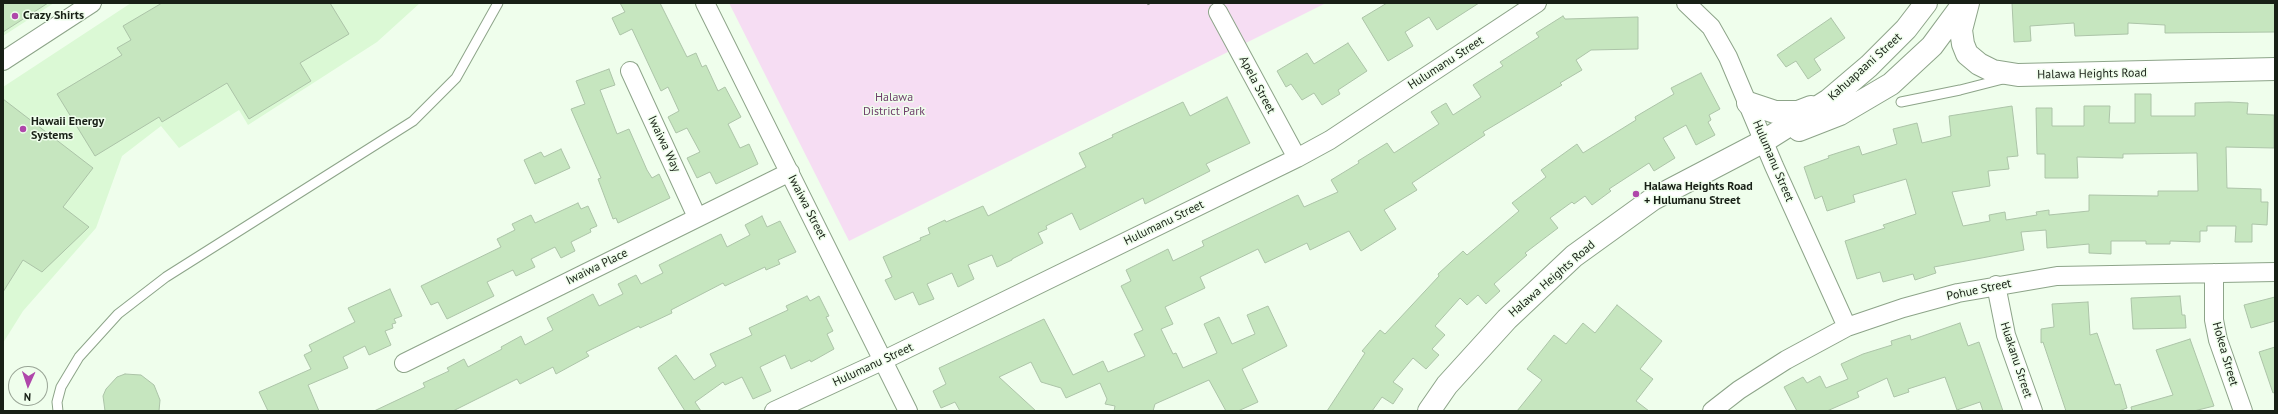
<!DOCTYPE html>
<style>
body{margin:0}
#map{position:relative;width:2278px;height:414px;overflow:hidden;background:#effeec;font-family:"PT Sans",sans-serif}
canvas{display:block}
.frame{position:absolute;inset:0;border:4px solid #182016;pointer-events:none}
.north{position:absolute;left:8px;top:366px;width:40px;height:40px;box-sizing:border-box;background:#effeec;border:1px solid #99a596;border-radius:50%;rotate:183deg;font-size:11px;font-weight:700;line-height:16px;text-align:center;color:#182016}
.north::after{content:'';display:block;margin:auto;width:14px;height:18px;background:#af47aa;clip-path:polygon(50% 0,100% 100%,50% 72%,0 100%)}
</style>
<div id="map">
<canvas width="2278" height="414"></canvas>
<div class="frame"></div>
<div class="north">N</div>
</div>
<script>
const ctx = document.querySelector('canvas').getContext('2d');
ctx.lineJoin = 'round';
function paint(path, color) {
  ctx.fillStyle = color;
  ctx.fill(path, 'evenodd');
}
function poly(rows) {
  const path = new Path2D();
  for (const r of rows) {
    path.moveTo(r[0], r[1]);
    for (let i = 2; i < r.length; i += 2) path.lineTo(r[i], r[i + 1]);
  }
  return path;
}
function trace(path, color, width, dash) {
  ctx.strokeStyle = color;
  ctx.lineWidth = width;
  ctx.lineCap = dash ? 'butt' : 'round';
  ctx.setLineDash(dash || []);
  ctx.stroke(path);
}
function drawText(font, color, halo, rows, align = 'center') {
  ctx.font = font + ' "PT Sans",sans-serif';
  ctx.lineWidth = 3;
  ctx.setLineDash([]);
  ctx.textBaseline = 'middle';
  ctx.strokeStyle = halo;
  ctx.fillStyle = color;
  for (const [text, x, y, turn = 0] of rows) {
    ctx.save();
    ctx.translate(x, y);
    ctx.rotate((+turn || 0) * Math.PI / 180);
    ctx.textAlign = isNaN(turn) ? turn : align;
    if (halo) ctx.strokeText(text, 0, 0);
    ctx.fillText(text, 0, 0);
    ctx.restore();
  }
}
const built = poly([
 [3,3,54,3,3,36],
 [131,3,420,3,377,42,248,125,239,110,179,148,161,126,122,156,96,228,23,311,3,343,3,87]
]);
const green = poly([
 [729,3,1326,3,849,241]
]);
const building = poly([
 [3,3,48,3,3,32,3,3],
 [162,3,330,3,349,34,300,63,311,81,249,119,227,83,162,122,159,117,95,156,57,94,122,55,117,48,131,40,123,26,162,3],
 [620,3,660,3,687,57,696,53,702,67,706,65,718,91,725,87,741,117,728,124,740,148,749,144,758,164,716,184,710,172,697,178,687,158,700,152,687,128,676,133,668,117,679,111,668,87,661,91,632,29,620,35,612,18,625,12,620,3],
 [1387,3,1479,3,1437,30,1429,17,1405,32,1413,46,1388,61,1362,18,1387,3],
 [2012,3,2275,3,2275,32,2165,33,2165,25,2128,23,2128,34,2075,36,2074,23,2030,26,2031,41,2014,42,2012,3],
 [1563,16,1565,19,1638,17,1638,49,1591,50,1576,60,1582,70,1560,83,1562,85,1483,132,1485,135,1412,183,1417,190,1384,210,1396,229,1361,251,1349,231,1310,250,1307,243,1265,263,1258,249,1200,277,1205,288,1165,307,1173,324,1161,329,1173,354,1176,353,1183,368,1217,353,1204,324,1219,317,1232,344,1255,334,1247,315,1268,306,1287,346,1242,369,1258,402,1238,411,1226,411,1209,380,1155,404,1153,411,1114,411,1115,406,1105,404,1107,399,1100,383,1066,398,1061,388,1041,382,1031,362,999,377,1036,411,960,411,955,402,941,408,933,391,946,384,939,368,1044,319,1073,375,1103,361,1108,372,1145,356,1134,334,1143,330,1121,286,1131,281,1126,270,1168,249,1173,261,1204,246,1202,241,1298,195,1304,207,1338,192,1331,180,1359,163,1358,161,1387,143,1394,153,1439,124,1431,112,1446,103,1453,115,1481,97,1473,85,1503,66,1500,62,1539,37,1536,33,1563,16],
 [1831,18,1845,38,1814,59,1821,70,1808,79,1796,61,1786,67,1777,55,1831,18],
 [1348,43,1367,71,1338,90,1340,94,1322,105,1314,93,1302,100,1291,84,1286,87,1277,71,1307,53,1314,64,1348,43],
 [609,69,615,85,600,90,617,134,629,129,647,170,652,178,659,174,670,198,618,223,616,218,613,219,598,179,601,178,571,109,585,104,576,81,609,69],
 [1701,73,1720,109,1709,115,1711,120,1708,122,1715,135,1696,145,1686,125,1663,138,1675,158,1654,171,1649,163,1609,189,1611,191,1592,205,1585,196,1574,204,1572,202,1550,218,1558,228,1525,253,1527,255,1494,284,1500,291,1486,304,1478,295,1467,305,1460,298,1435,326,1445,335,1432,349,1439,355,1426,369,1413,358,1393,382,1403,389,1393,404,1382,397,1372,411,1327,411,1365,353,1362,351,1380,330,1385,334,1439,276,1438,274,1463,251,1467,255,1519,211,1512,203,1546,177,1541,170,1577,144,1583,153,1636,120,1635,117,1674,94,1671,88,1701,73],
 [2135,94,2151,94,2151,116,2195,116,2195,103,2229,102,2248,103,2247,114,2274,115,2274,148,2226,147,2227,188,2261,189,2261,202,2268,202,2267,225,2252,224,2252,242,2235,242,2236,226,2207,226,2207,231,2200,231,2200,242,2170,241,2170,244,2146,244,2146,241,2111,241,2111,254,2089,253,2089,244,2047,248,2046,230,2021,232,2024,250,1934,267,1936,273,1915,280,1913,274,1883,282,1880,272,1857,279,1845,241,1885,228,1883,225,1916,214,1906,179,1853,195,1855,202,1827,211,1822,196,1815,199,1804,167,1829,158,1828,156,1859,146,1862,155,1897,144,1893,129,1917,123,1922,143,1951,136,1949,116,2012,106,2018,156,2007,157,2009,169,1988,171,1990,186,1952,192,1963,226,1990,221,1989,215,2005,212,2006,220,2037,215,2036,212,2049,210,2049,215,2089,211,2089,195,2158,196,2158,191,2198,191,2197,153,2123,154,2123,158,2077,157,2078,178,2045,178,2045,154,2037,154,2036,108,2052,108,2052,126,2084,126,2084,106,2110,106,2109,123,2135,123,2135,94],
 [1227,97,1250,143,1206,164,1210,171,1145,204,1143,198,1080,230,1072,213,1046,226,1047,229,1038,233,1043,243,1012,259,1012,260,997,267,992,255,968,265,974,279,958,287,952,273,927,284,934,299,919,305,913,292,895,300,885,280,892,277,883,257,921,240,920,238,930,234,928,228,945,220,946,222,983,206,988,216,1086,167,1079,153,1113,137,1112,135,1183,102,1190,116,1227,97],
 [3,99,93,168,63,207,89,227,42,272,23,260,3,292,3,99],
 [561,149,570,168,535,184,524,160,541,152,544,157,561,149],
 [578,203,581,209,588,206,597,226,590,229,591,232,571,242,575,251,561,258,555,247,531,259,535,267,516,276,513,270,487,282,494,296,447,319,438,302,431,305,421,286,501,247,497,239,515,230,512,224,531,215,535,223,578,203],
 [762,216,767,227,780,221,796,252,778,260,780,264,766,270,765,267,725,286,723,283,671,310,672,313,640,328,639,326,586,352,589,356,556,374,553,367,520,384,517,379,453,411,374,411,425,387,423,383,449,371,447,368,464,359,468,367,502,349,501,347,521,336,525,345,553,330,547,318,593,294,599,306,623,294,618,284,636,275,641,284,663,273,659,265,721,234,727,247,750,235,745,225,762,216],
 [390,289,402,316,394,319,396,323,392,324,393,328,385,331,391,345,369,355,365,346,343,357,348,368,308,385,319,411,268,411,259,392,311,369,304,355,312,351,309,345,355,322,348,308,390,289],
 [807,296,810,301,819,296,829,316,826,317,833,331,827,334,834,349,811,362,810,360,791,369,785,355,760,367,771,391,753,399,742,377,725,385,723,382,695,402,701,411,685,411,658,368,676,355,694,380,716,366,710,354,752,335,749,328,788,310,786,306,807,296],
 [2180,296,2182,315,2185,315,2186,328,2133,329,2131,298,2180,296],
 [2275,297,2275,321,2251,328,2244,305,2275,297],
 [2088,302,2090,335,2097,333,2115,385,2120,384,2127,408,2119,411,2066,411,2043,342,2041,343,2041,329,2054,327,2052,304,2088,302],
 [1617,305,1662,341,1640,369,1653,379,1636,401,1649,411,1517,411,1542,380,1527,369,1554,335,1566,344,1583,323,1595,333,1617,305],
 [1960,323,1968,346,1979,342,2003,411,1983,411,1980,402,1957,410,1945,377,1908,389,1909,392,1894,397,1887,378,1857,392,1859,397,1827,411,1797,411,1784,387,1803,377,1807,383,1820,376,1826,388,1848,379,1841,364,1863,354,1892,345,1891,341,1910,335,1911,340,1960,323],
 [2190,339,2214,406,2194,411,2132,411,2131,407,2173,395,2156,350,2190,339],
 [2275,347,2275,392,2273,393,2259,352,2275,347],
 [125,374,141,375,154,385,160,400,159,411,105,411,103,396,106,389,117,377,125,374]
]);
const path = poly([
 [1148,3,1149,5]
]);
const service = poly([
 [1901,102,1960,90,2003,79],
 [58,411,57,402,61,387,79,357,118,314,166,277,413,121,456,78,498,3]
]);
const minor = poly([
 [705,3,908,411],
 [1686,3,1711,27,1728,57,1774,166,1847,327],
 [1218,12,1297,158],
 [3,61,92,3],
 [630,71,697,217],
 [2214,273,2214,320,2218,340,2243,411],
 [1996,285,2006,335,2033,411],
 [404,363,790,172],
 [774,411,884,360,1297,158,1330,140,1537,3],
 [1712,411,1739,390,1786,360,1847,327,1903,308,1958,293,2057,276,2275,272]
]);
const tertiary = poly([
 [1968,3,1961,30,1963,44,1967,54,1979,64,1993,71,2018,75,2275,69],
 [1748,103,1775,112,1798,112,1811,107],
 [1799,130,1840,114,1891,84,1932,46,1963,4],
 [1429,411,1447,385,1507,319,1574,256,1653,199,1764,141,1829,100,1869,66,1906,29,1926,3]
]);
const markers = [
 [15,16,4,"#af47aa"],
 [23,129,4,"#af47aa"],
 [1636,194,4,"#af47aa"]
];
const poiNames = [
 ["Crazy Shirts",23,16],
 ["Hawaii Energy",31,122],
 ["Systems",31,136],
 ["Halawa Heights Road",1644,187],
 ["+ Hulumanu Street",1644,201]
];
const streetNames = [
 ["Hulumanu Street",1446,63,-33],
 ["Kahuapaani Street",1865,67,-42],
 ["Halawa Heights Road",2092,74,-1],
 ["Apela Street",1257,85,62],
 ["Iwaiwa Way",664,144,65],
 ["Hulumanu Street",1773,161,67],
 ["Iwaiwa Street",807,207,63],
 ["Hulumanu Street",1164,223,-26],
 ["Iwaiwa Place",597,267,-26],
 ["Halawa Heights Road",1552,279,-41],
 ["Pohue Street",1979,290,-12],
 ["Hokea Street",2225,354,74],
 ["Huakanu Street",2016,360,72],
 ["Hulumanu Street",873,365,-25]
];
const parkNames = [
 ["Halawa",894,98],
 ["District Park",894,112]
];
paint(built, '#dbf9d5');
paint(green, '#f6ddf3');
paint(building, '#c6e6bf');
trace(building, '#acc4a8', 1);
trace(service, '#8da489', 11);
trace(minor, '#8da489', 20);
trace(tertiary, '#8da489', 24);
trace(path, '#828d7f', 2.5, [2, 3]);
trace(service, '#fff', 9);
trace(minor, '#fff', 18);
trace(tertiary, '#fff', 22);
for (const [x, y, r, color] of markers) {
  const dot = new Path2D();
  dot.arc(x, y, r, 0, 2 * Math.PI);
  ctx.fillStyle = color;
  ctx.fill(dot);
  trace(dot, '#effeec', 1.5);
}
drawText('bold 12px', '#182016', '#effeec', poiNames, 'left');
drawText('12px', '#182016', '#effeec', streetNames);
drawText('12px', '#71406d', '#effeec', parkNames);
</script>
